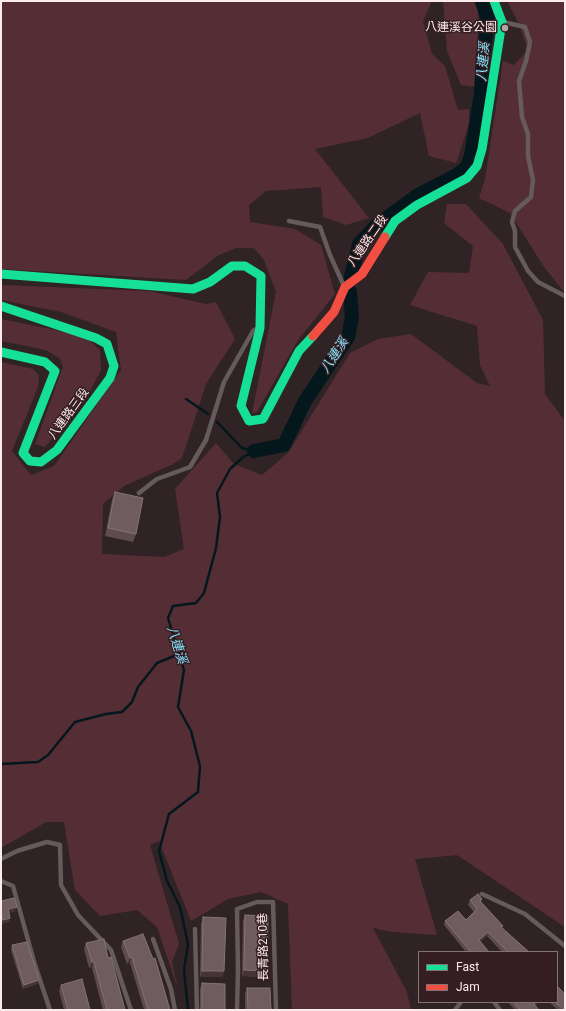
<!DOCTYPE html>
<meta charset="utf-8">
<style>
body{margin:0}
#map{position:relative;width:566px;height:1011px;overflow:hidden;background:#302325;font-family:Roboto,sans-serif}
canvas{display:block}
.frame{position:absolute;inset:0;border:2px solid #fcebed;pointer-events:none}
.legend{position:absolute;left:418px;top:951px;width:140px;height:52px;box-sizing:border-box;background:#351e21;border:1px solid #857073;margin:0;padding:5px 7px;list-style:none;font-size:12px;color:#fcebed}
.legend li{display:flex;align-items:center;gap:8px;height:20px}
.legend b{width:20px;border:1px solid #857073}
</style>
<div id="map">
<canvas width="566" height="1011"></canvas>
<div class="frame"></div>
<ul class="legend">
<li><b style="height:5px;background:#16e098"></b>Fast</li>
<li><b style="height:5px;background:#f24e42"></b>Jam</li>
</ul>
</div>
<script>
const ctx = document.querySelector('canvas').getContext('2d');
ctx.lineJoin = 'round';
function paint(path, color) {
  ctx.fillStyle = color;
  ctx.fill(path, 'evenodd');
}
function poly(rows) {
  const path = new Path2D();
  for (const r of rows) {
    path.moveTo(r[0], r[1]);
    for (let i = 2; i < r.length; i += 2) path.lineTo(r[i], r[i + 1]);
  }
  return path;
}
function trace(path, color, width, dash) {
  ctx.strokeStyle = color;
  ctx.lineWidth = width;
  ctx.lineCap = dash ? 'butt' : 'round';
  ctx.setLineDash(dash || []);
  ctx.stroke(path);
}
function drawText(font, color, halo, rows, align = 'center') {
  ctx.font = font + ' Roboto,"Noto Sans TC",sans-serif';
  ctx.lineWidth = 3;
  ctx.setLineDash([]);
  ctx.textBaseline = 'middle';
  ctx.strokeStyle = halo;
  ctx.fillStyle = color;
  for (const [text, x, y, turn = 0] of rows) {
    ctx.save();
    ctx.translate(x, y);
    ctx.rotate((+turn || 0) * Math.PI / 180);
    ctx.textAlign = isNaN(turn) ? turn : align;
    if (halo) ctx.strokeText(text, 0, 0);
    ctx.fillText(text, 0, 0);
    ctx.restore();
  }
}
const green = poly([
 [1,1,432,1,423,21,432,54,445,66,458,110,469,109,469,124,456,163,429,156,420,113,368,138,315,149,369,218,346,225,323,217,321,187,266,191,249,205,250,222,295,229,321,245,335,294,298,340,257,412,252,413,276,292,264,260,254,248,236,248,219,255,186,280,1,269],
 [443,1,474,1,478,12,477,87,461,85,447,51],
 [507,1,565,1,565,293,544,267,510,213,479,198,485,179,503,61,514,65,528,50,519,24],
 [447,204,466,204,503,244,543,320,545,394,565,421,565,927,457,855,415,859,437,935,392,932,373,928,407,992,411,1010,292,1010,288,904,261,892,228,899,191,921,159,841,150,845,179,944,172,962,178,989,157,927,137,910,100,916,75,890,64,822,46,822,1,848,1,362,33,369,39,375,38,387,12,451,31,475,54,466,121,370,116,332,61,312,1,300,1,285,149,291,206,304,216,302,235,339,206,384,182,458,171,465,124,486,103,504,102,554,164,557,184,549,175,489,216,443,234,464,262,475,288,453,350,353,378,339,411,334,477,383,490,386,480,365,477,326,410,305,428,272,469,273,473,246,444,223],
 [1,319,85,336,100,350,101,370,86,399,45,447,35,444,63,367,60,359,46,350,1,341]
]);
const stream = poly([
 [186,399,208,414],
 [217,422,242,448,254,451],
 [1,764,38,762,48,755,75,722,106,714,122,712,132,702,138,687,157,663,179,654],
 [188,1010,184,970,188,944,180,907,167,881,159,851,169,814,198,792,200,766,191,731,178,707,184,670,168,618,173,606,196,603,204,593,216,548,220,517,217,493,230,469,242,458,254,451]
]);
const river = poly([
 [350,281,359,244,376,226,418,195,457,175,467,167,471,156,481,93,483,56,488,20,482,1],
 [254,451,284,445,305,401,348,337,352,317,350,292]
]);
const lane = poly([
 [503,22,525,27,530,42,526,61,519,81,522,117,528,134,528,156,533,180,531,197,515,211,512,222,515,231,515,247,528,271,538,282,565,296],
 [289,221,320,227,330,255,344,286],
 [139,493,157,479,190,467,206,440,224,382,253,331,256,329],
 [1,859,17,851,47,842,60,845,61,885,78,915,111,950,131,1010],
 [1,881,13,886,35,965,50,1010],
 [482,894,525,914,565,946],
 [195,929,197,1010],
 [153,939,171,989,175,1010],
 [494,1002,500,1010],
 [237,1010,238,970,237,909,257,902,273,902,276,1010],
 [455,1010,461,1002]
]);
const fast = poly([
 [385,237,395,221,417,205,467,178,477,166,482,149,502,22,494,1],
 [1,274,193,289,210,282,232,266,245,266,261,276,260,328,241,406,249,421,263,419,299,351,313,336],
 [1,306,96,338,107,344,114,366,110,378,57,450,41,462,30,461,23,453,55,371,45,362,1,352]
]);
const jam = poly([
 [313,336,334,312,345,287,362,274,385,237]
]);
const wall = poly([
 [115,492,136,534,133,542,105,536,112,500],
 [482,899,481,902,503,926,502,928,529,952,502,952,487,936,480,942,489,952,466,952,444,925,445,921,466,920,474,912,468,905,470,900],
 [1,901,15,911,9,913,10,918,9,922,1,924],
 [245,915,267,971,265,977,242,976,243,921],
 [203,917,224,971,222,977,200,977,201,924],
 [123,941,170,1010,144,1010,130,963,127,964,121,947],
 [86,943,108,958,125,1010,103,1010,92,968,89,968,84,949],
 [12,945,39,980,37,984,23,989,11,950],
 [202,983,225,1010,200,1010,200,989],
 [61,985,90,1010,64,1010,59,991],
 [247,988,271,1010,245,1010,245,994],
 [508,1002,538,1002,535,1005,539,1010,515,1010],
 [549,1002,557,1002,565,1010,558,1010]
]);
const shadedWall = poly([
 [17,907,15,911,7,913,8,909],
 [10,918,9,922,1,924,3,920],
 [488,932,487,936,477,944,479,940],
 [132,957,130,963,127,964,130,958],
 [92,962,94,962,92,968,89,968],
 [244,970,267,971,265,977,242,976],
 [202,971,224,971,222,977,200,977],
 [39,980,37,984,23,989,24,985],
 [536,1002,538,1002,533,1008,534,1004]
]);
const building = poly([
 [115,492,143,498,136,534,108,528,115,492],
 [478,894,482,899,480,901,503,926,501,927,529,952,508,952,488,932,479,940,489,952,471,952,445,921,458,911,466,920,477,909,470,900,478,894],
 [14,898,17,907,8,909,10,918,3,920,1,913,1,901,14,898],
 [245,915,268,916,267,971,244,970,245,915],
 [203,917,226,918,224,971,202,971,203,917],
 [143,934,153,959,155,958,170,1010,148,1010,132,957,130,958,123,941,143,934],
 [104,939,108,958,111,957,125,1010,107,1010,94,962,92,962,86,943,104,939],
 [27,942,39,980,24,985,12,945,27,942],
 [82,979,90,1010,68,1010,61,985,82,979],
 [202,983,225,984,225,1010,202,1010,202,983],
 [557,986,565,994,565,1010,564,1010,555,1002,557,1002,557,986],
 [247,988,270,988,271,1010,248,1010,247,988],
 [513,1002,536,1002,534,1004,539,1010,520,1010,513,1002]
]);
const markers = [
 [505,28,4,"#b5a5a7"]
];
const poiNames = [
 ["八連溪谷公園",497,28]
];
const streetNames = [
 ["八連路二段",368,241,-55],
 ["八連路三段",69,414,-54],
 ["長青路210巷",264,947,-91]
];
const waterNames = [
 ["八連溪",484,62,-85],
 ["八連溪",335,356,-57],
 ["八連溪",176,645,72]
];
paint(green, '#552e35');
trace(stream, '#04171d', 2.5);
trace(river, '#04171d', 14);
trace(lane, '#655a5c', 4.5);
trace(fast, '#16e098', 9);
trace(jam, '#f24e42', 9);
paint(wall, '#5d4b4e');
paint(shadedWall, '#443436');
paint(building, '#6e5c5f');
trace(building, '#847375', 1);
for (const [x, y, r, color] of markers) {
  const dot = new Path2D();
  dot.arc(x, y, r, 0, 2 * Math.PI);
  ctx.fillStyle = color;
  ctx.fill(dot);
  trace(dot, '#351e21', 1.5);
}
drawText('12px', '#fcebed', '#351e21', poiNames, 'right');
drawText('12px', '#fcebed', '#351e21', streetNames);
drawText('italic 13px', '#84e0fa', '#351e21', waterNames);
</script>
